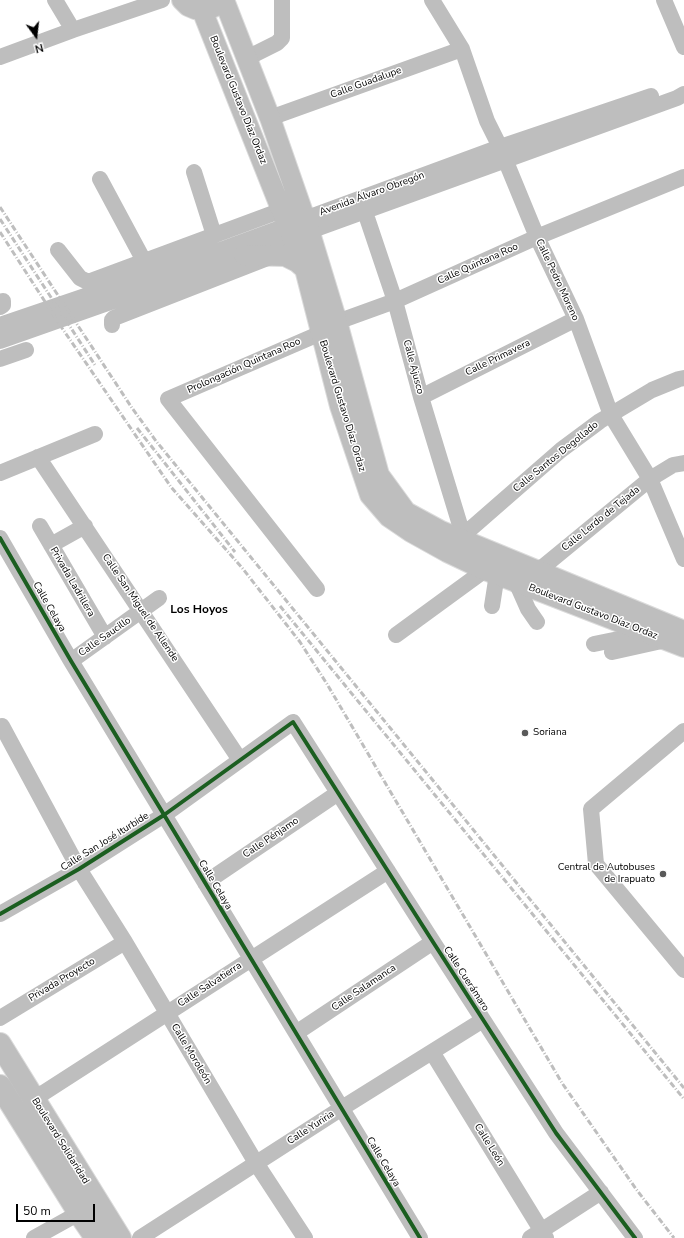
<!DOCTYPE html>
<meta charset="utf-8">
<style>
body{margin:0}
#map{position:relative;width:684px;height:1238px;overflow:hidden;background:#fff;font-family:"Nunito Sans",sans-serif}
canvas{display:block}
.north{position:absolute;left:16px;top:16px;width:40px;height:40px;-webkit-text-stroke:3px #fff;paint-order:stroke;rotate:165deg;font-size:11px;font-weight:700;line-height:16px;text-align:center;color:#000}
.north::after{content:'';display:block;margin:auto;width:14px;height:18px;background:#000;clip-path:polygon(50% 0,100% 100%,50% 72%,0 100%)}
.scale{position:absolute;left:16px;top:1204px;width:79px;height:18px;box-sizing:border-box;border:2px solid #000;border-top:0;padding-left:5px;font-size:12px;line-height:14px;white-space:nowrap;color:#000;-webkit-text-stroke:3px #fff;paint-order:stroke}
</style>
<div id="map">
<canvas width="684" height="1238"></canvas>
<div class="north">N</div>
<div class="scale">50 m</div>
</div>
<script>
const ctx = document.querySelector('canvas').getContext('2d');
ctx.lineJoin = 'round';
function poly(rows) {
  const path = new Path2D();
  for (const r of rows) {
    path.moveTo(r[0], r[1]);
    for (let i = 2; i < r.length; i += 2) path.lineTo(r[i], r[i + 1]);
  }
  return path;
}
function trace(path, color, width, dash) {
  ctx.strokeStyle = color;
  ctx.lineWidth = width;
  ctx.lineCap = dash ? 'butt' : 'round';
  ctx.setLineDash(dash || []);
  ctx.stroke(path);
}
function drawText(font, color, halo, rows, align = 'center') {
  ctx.font = font + ' "Nunito Sans",sans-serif';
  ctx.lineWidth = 3;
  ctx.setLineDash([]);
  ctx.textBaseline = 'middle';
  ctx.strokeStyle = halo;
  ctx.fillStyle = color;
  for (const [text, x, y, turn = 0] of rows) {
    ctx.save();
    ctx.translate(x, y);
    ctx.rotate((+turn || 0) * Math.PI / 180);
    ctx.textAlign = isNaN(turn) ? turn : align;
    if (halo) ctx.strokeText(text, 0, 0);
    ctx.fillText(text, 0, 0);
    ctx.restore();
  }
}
const minor = poly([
 [55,0,73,30],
 [432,0,462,49,487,121,500,147,537,237,576,319,611,415,650,479,684,559],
 [664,0,684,47],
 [0,57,73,30,162,0],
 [247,58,277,43,282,38,282,0],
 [270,118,462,49],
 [194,172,214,235],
 [100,179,144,261],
 [361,200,395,301,421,397,463,535],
 [58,250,80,278,88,282,282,210],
 [0,307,3,305,3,301],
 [337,322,395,301,537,237,684,177],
 [0,325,226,248,500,147,651,96],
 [112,325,112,320,114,318,270,257],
 [0,341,244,255,677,98,684,94],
 [0,359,26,350],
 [421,397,576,319],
 [38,457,240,760],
 [0,473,95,434],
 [40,526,105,637],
 [0,538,71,661,420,1238],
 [459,539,561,450,600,421,652,390,679,379,684,378],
 [51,545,85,526],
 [532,578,538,571,650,479,673,465,684,463],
 [516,582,528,609,537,622],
 [317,589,168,399,321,333],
 [492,606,497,574],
 [396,635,485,570],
 [594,644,648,633],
 [612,652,666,640],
 [71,661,159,598],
 [2,726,79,869,125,942,256,1163,305,1238],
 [684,731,591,809,596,864,684,970],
 [205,883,338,793],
 [0,914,79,869,164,815,293,722,433,942,556,1133,635,1238],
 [0,1018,125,942],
 [296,1033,433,942],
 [432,1052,546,1238],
 [34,1099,388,871],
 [34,1238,79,1213],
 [140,1238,342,1108,483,1020],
 [530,1238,601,1192]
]);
const major = poly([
 [182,0,188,6,195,9,202,10,214,7],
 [224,0,270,118,309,230,337,322,379,475,406,512,441,531,684,631],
 [202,10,305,269,340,406,370,495,389,517,411,532,447,552,485,570,684,647],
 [244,255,285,256,297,262,305,269]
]);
const highway = poly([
 [0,1044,120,1238],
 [0,1086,79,1213,96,1238]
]);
const rail = poly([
 [0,207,132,408,156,441,684,1088],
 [0,219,95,365],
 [0,232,62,328,171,487,243,569,300,642,327,684,562,1083,636,1189,674,1238],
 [137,428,235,552],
 [280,606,684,1099]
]);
const cycleway = poly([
 [0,538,71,661,420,1238],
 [0,914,79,869,164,815,293,722,433,942,556,1133,635,1238]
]);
const markers = [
 [525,733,4,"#595959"],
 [663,874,4,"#595959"]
];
const streetNames = [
 ["Calle Guadalupe",366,83,-20],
 ["Boulevard Gustavo Díaz Ordaz",238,100,68],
 ["Avenida Álvaro Obregón",372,194,-20],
 ["Calle Quintana Roo",478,264,-24],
 ["Calle Pedro Moreno",557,280,65],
 ["Calle Primavera",498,358,-26],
 ["Prolongación Quintana Roo",244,366,-24],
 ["Calle Ajusco",413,367,75],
 ["Boulevard Gustavo Díaz Ordaz",342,406,73],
 ["Calle Santos Degollado",556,457,-39],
 ["Calle Lerdo de Tejada",601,519,-39],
 ["Privada Ladrillera",72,582,60],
 ["Calle Celaya",49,607,60],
 ["Calle San Miguel de Allende",140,608,56],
 ["Boulevard Gustavo Díaz Ordaz",593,612,21],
 ["Calle Saucillo",105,637,-35],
 ["Calle Pénjamo",271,838,-34],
 ["Calle San José Iturbide",105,842,-32],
 ["Calle Celaya",215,885,59],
 ["Calle Cuerámaro",466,979,57],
 ["Privada Proyecto",62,980,-31],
 ["Calle Salvatierra",210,985,-33],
 ["Calle Salamanca",364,988,-34],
 ["Calle Moroleón",191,1054,59],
 ["Calle Yuriria",311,1128,-33],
 ["Boulevard Solidaridad",60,1141,58],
 ["Calle León",489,1145,58],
 ["Calle Celaya",383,1162,59]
];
const poiNames = [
 ["Soriana",533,733],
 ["Central de Autobuses",655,868,"right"],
 ["de Irapuato",655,880,"right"]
];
const quarterNames = [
 ["Los Hoyos",199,610]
];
trace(major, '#dbdbdb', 22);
trace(highway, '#dbdbdb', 24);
trace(minor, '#bebebe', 16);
trace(major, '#bebebe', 20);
trace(highway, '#bebebe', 22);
trace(rail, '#bebebe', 3, [6, 2, 1, 2]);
trace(cycleway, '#1b5e20', 4);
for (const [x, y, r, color] of markers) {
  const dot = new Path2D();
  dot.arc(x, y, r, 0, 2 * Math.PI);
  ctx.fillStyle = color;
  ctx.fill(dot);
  trace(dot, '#fff', 1.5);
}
drawText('10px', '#000', '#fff', streetNames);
drawText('10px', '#000', '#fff', poiNames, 'left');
drawText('bold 12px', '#000', '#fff', quarterNames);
</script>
